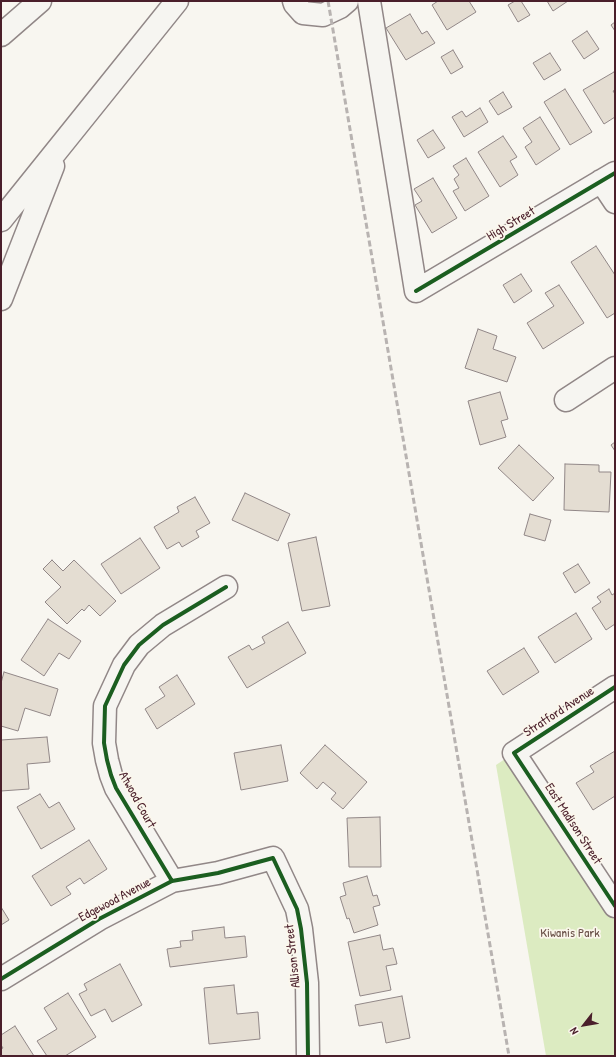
<!DOCTYPE html>
<style>
body{margin:0}
#map{position:relative;width:616px;height:1057px;overflow:hidden;background:#f8f6f0;font-family:"Patrick Hand",sans-serif}
canvas{display:block}
.frame{position:absolute;inset:0;border:2px solid #4a1f2b;pointer-events:none}
.north{position:absolute;left:564px;top:1005px;width:40px;height:40px;-webkit-text-stroke:3px #fbf7ec;paint-order:stroke;rotate:239deg;font-size:11px;font-weight:700;line-height:16px;text-align:center;color:#4a1f2b}
.north::after{content:'';display:block;margin:auto;width:14px;height:18px;background:#4a1f2b;clip-path:polygon(50% 0,100% 100%,50% 72%,0 100%)}
</style>
<div id="map">
<canvas width="616" height="1057"></canvas>
<div class="frame"></div>
<div class="north">N</div>
</div>
<script>
const ctx = document.querySelector('canvas').getContext('2d');
ctx.lineJoin = 'round';
function paint(path, color) {
  ctx.fillStyle = color;
  ctx.fill(path, 'evenodd');
}
function poly(rows) {
  const path = new Path2D();
  for (const r of rows) {
    path.moveTo(r[0], r[1]);
    for (let i = 2; i < r.length; i += 2) path.lineTo(r[i], r[i + 1]);
  }
  return path;
}
function trace(path, color, width, dash) {
  ctx.strokeStyle = color;
  ctx.lineWidth = width;
  ctx.lineCap = dash ? 'butt' : 'round';
  ctx.setLineDash(dash || []);
  ctx.stroke(path);
}
function drawText(font, color, halo, rows, align = 'center') {
  ctx.font = font + ' "Patrick Hand",sans-serif';
  ctx.lineWidth = 3.5;
  ctx.setLineDash([]);
  ctx.textBaseline = 'middle';
  ctx.strokeStyle = halo;
  ctx.fillStyle = color;
  for (const [text, x, y, turn = 0] of rows) {
    ctx.save();
    ctx.translate(x, y);
    ctx.rotate((+turn || 0) * Math.PI / 180);
    ctx.textAlign = isNaN(turn) ? turn : align;
    if (halo) ctx.strokeText(text, 0, 0);
    ctx.fillText(text, 0, 0);
    ctx.restore();
  }
}
const green = poly([
 [508,757,615,921,615,1056,546,1056,496,765]
]);
const building = poly([
 [438,1,469,1,476,12,447,30,432,5,438,1],
 [515,1,521,1,530,15,518,22,508,5,515,1],
 [547,1,568,1,553,11,547,1],
 [410,14,422,34,427,31,435,43,406,60,386,28,410,14],
 [615,22,615,31,611,25,615,22],
 [587,31,599,49,584,59,572,41,587,31],
 [453,50,463,67,451,74,441,57,453,50],
 [550,53,561,70,544,80,533,63,550,53],
 [614,72,615,74,615,90,613,91,615,94,615,117,604,124,583,90,614,72],
 [565,89,592,132,570,145,544,102,565,89],
 [503,92,512,107,498,115,489,101,503,92],
 [480,108,488,122,464,137,452,117,462,111,466,117,480,108],
 [540,117,560,149,536,165,525,147,532,142,523,128,540,117],
 [433,130,445,148,428,158,417,140,433,130],
 [503,136,517,157,510,161,518,175,500,187,478,152,503,136],
 [466,158,489,196,465,211,453,191,459,188,454,179,459,175,453,166,466,158],
 [433,178,457,218,432,233,415,205,422,201,414,189,433,178],
 [596,246,615,275,615,313,607,318,571,262,596,246],
 [521,274,532,291,514,303,503,285,521,274],
 [559,285,584,323,543,349,527,323,554,306,545,293,559,285],
 [478,329,497,336,493,349,516,357,507,382,465,368,478,329],
 [500,392,508,419,501,421,506,437,480,445,468,401,500,392],
 [615,442,615,451,611,445,615,442],
 [519,445,554,478,533,501,498,468,519,445],
 [565,464,599,465,599,472,611,472,609,512,564,510,565,464],
 [245,493,290,514,278,541,232,520,245,493],
 [195,497,210,523,196,531,199,537,182,547,179,542,167,549,154,527,179,512,177,507,195,497],
 [530,514,551,520,545,541,524,535,530,514],
 [316,537,330,606,302,611,288,543,316,537],
 [140,538,160,568,121,594,101,564,140,538],
 [52,560,63,571,74,560,116,601,100,616,89,605,84,611,82,609,67,624,45,602,61,587,43,569,52,560],
 [578,564,590,583,575,593,563,573,578,564],
 [609,589,612,595,615,593,615,624,606,630,592,608,601,602,597,597,609,589],
 [576,613,592,639,555,663,538,637,576,613],
 [48,619,81,641,69,659,59,653,44,676,21,660,48,619],
 [288,622,306,653,247,688,228,657,249,645,252,650,265,643,262,637,288,622],
 [524,648,539,672,503,695,487,671,524,648],
 [4,672,58,689,50,716,25,708,18,731,1,726,1,683,4,672],
 [177,675,195,704,157,729,145,709,165,696,159,687,177,675],
 [47,737,50,762,27,764,29,789,1,791,1,740,47,737],
 [281,745,288,781,241,790,234,753,281,745],
 [325,745,367,782,343,809,331,799,336,793,323,782,317,789,300,773,325,745],
 [615,751,615,796,593,810,576,783,594,772,590,766,615,751],
 [40,794,49,808,59,802,75,829,41,849,17,807,40,794],
 [380,817,381,867,349,867,347,818,380,817],
 [89,840,107,869,84,884,80,878,66,887,71,894,51,906,32,876,89,840],
 [367,876,373,896,377,895,380,905,373,907,378,925,354,933,349,918,347,919,340,897,346,895,343,883,367,876],
 [1,907,9,920,1,925,1,907],
 [224,927,225,938,245,936,247,957,170,967,167,949,181,947,180,941,193,940,192,931,224,927],
 [380,935,383,950,393,948,397,964,386,966,391,990,360,996,348,942,380,935],
 [120,964,142,1005,112,1022,105,1009,91,1016,79,994,87,990,84,984,120,964],
 [234,985,237,1014,258,1012,260,1039,209,1044,204,988,234,985],
 [68,993,96,1037,65,1056,47,1056,37,1041,57,1029,44,1008,68,993],
 [402,996,410,1038,386,1043,382,1022,359,1026,355,1005,402,996],
 [15,1026,34,1056,1,1056,1,1049,3,1048,1,1045,1,1035,15,1026]
]);
const minor = poly([
 [294,1,295,4,303,13,323,15,340,7,347,1],
 [369,1,416,291,615,173],
 [601,181,615,202],
 [566,400,615,368],
 [615,687,514,753,615,906],
 [172,881,116,788,111,775,107,760,104,743,105,706,124,665,139,645,163,625,226,587],
 [1,979,99,919,172,881,218,873,273,858,297,909,301,929,307,983,308,1056]
]);
const highway = poly([
 [1,35,40,1],
 [1,220,177,1],
 [1,299,53,166]
]);
const rail = poly([
 [328,1,509,1056]
]);
const cycleway = poly([
 [416,291,615,173],
 [615,687,514,753,615,906],
 [172,881,116,788,111,775,107,760,104,743,105,706,124,665,139,645,163,625,226,587],
 [1,979,99,919,172,881,218,873,273,858,297,909,301,929,307,983,308,1056]
]);
const streetNames = [
 ["High Street",511,224,-31],
 ["Stratford Avenue",559,712,-33],
 ["Atwood Court",137,800,61],
 ["East Madison Street",573,824,57],
 ["Edgewood Avenue",115,900,-28],
 ["Allison Street",293,956,-96]
];
const parkNames = [
 ["Kiwanis Park",570,934]
];
paint(green, '#dcebc1');
paint(building, '#e4ddd2');
trace(building, '#918787', 1);
trace(minor, '#918787', 25);
trace(highway, '#918787', 25);
trace(minor, '#f6f5f1', 22);
trace(highway, '#f6f5f1', 22);
trace(rail, '#b8b3b1', 3, [6, 3]);
trace(cycleway, '#1b5e20', 4);
drawText('13px', '#4a1f2b', '#fbf7ec', streetNames);
drawText('13px', '#695047', '#fbf7ec', parkNames);
</script>
